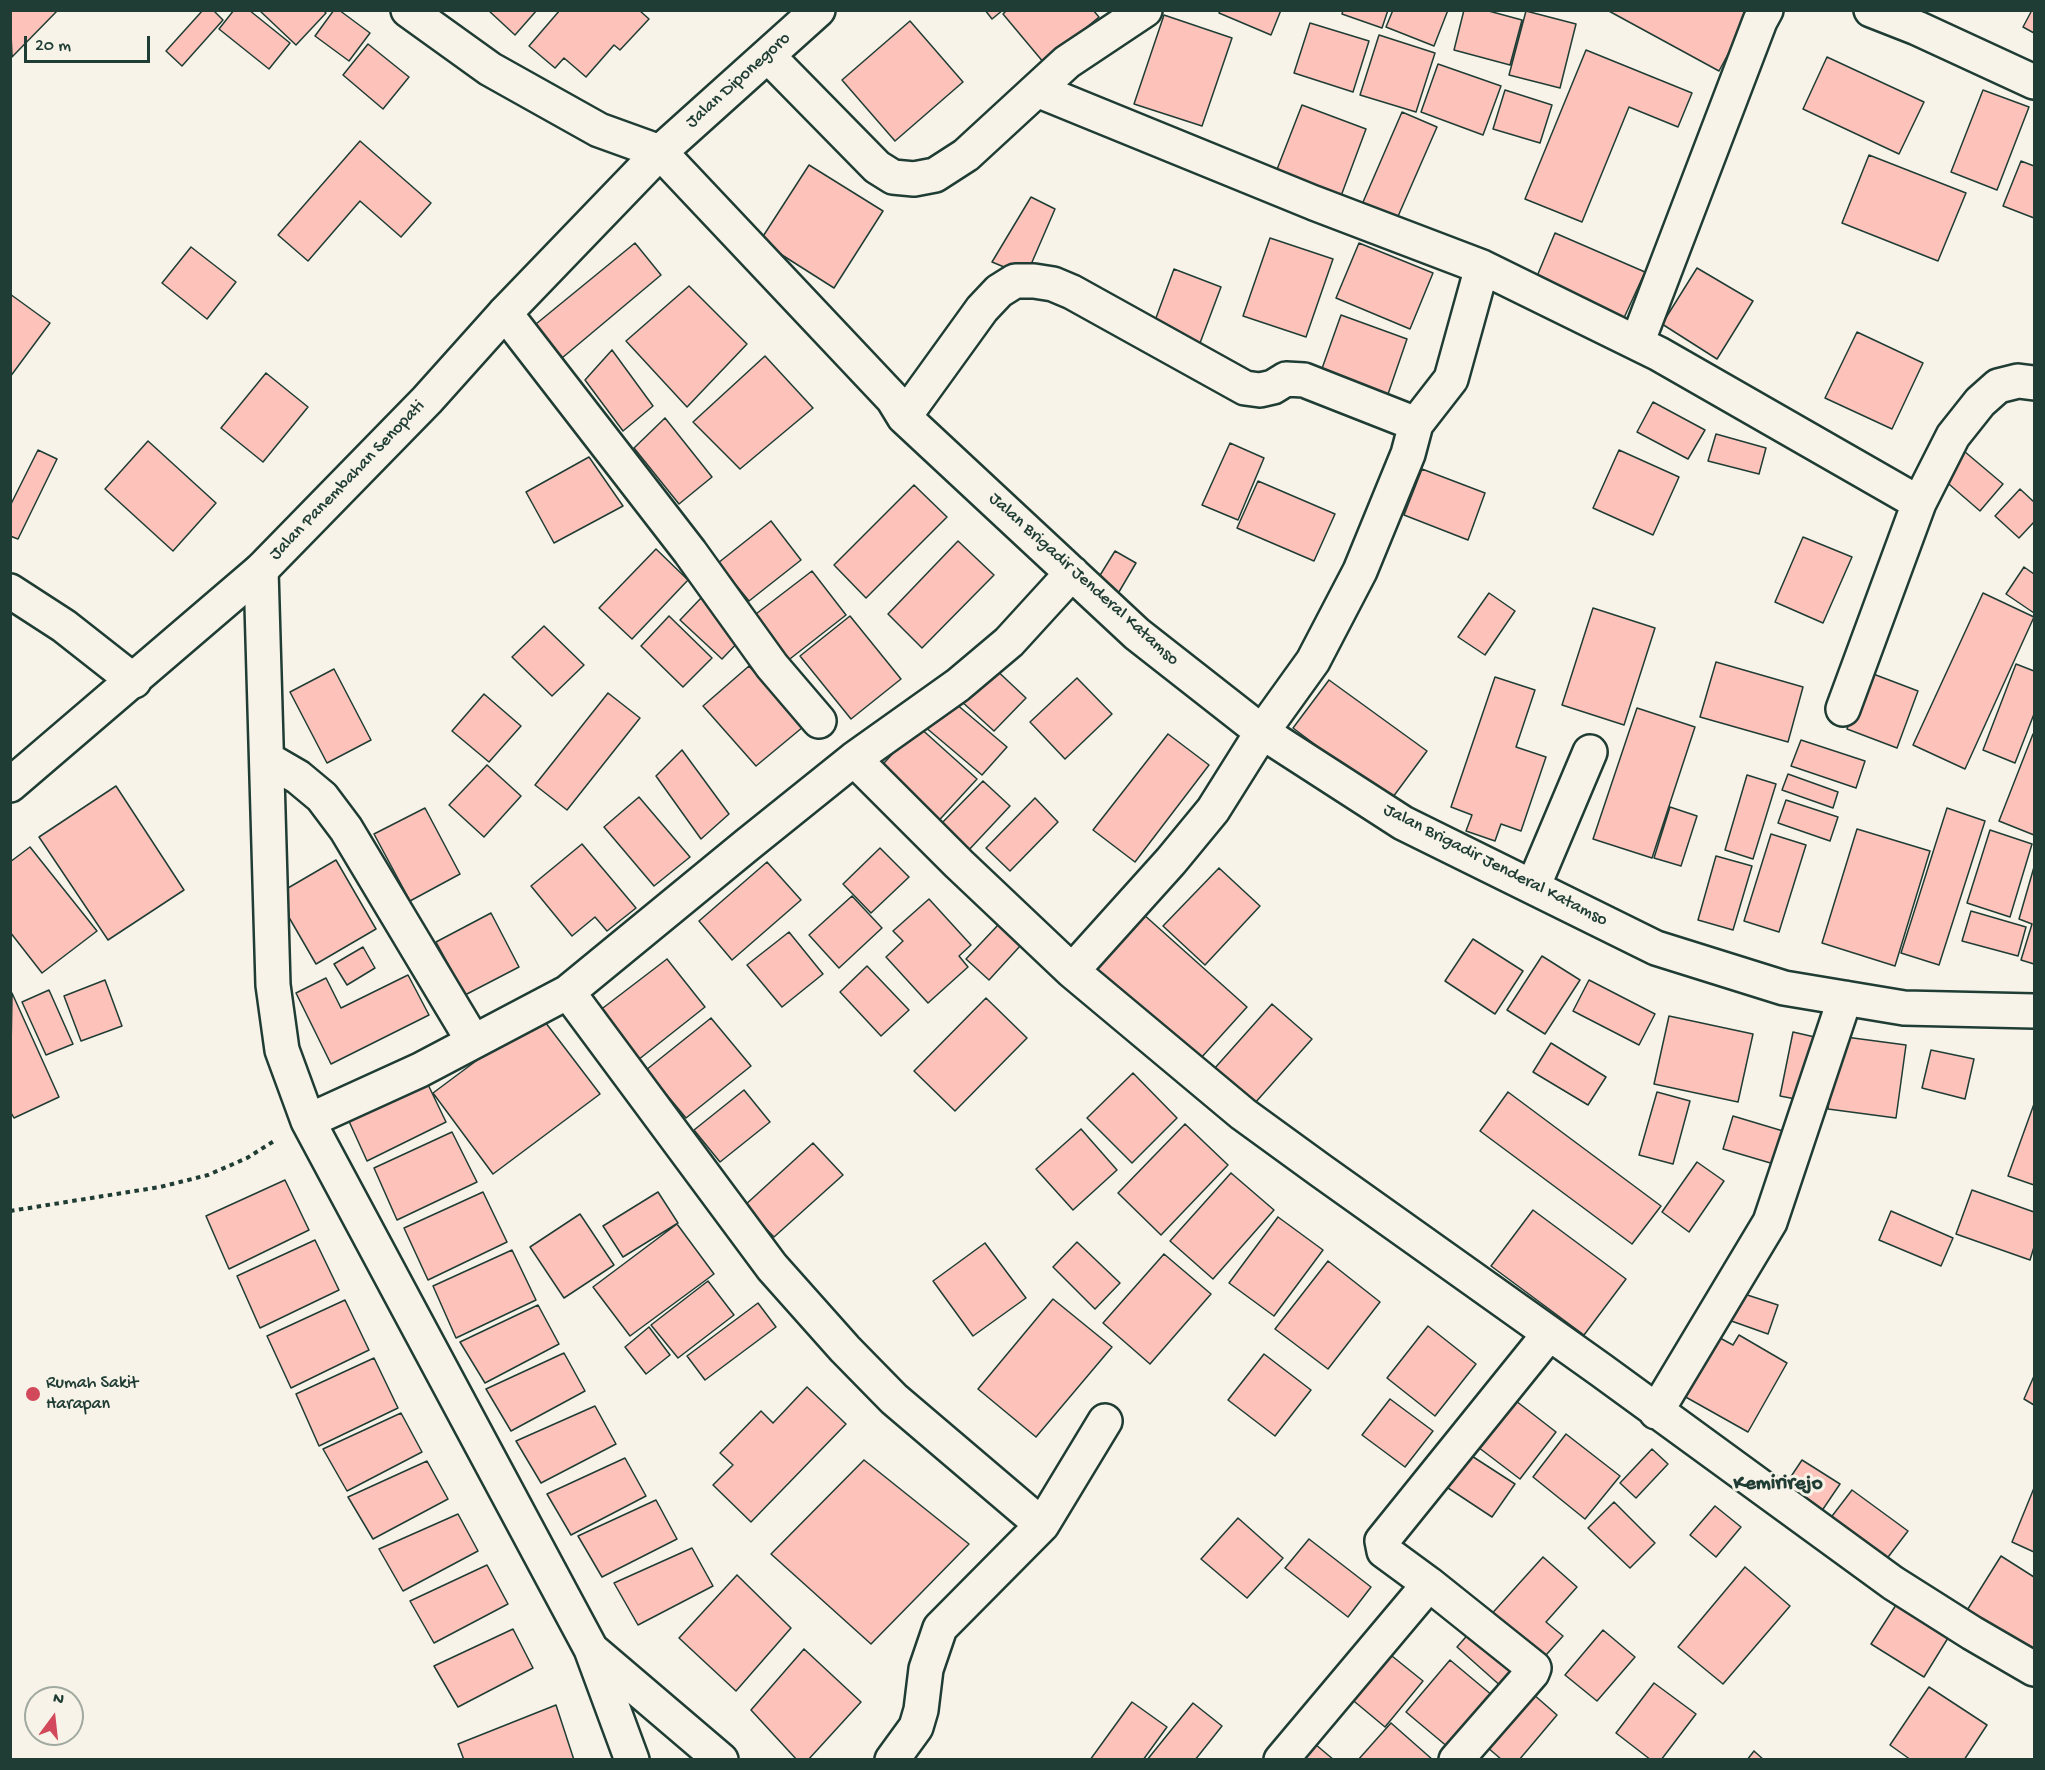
<!DOCTYPE html>
<style>
body{margin:0}
#map{position:relative;width:2045px;height:1770px;overflow:hidden;background:#f7f3e8;font-family:"Gochi Hand",sans-serif}
canvas{display:block}
.frame{position:absolute;inset:0;border:12px solid #1f3d34;pointer-events:none}
.north{position:absolute;left:24px;top:1686px;width:60px;height:60px;box-sizing:border-box;background:#f7f3e8;border:2px solid #a1aaa0;border-radius:50%;rotate:15deg;font-size:16px;font-weight:700;line-height:24px;text-align:center;color:#1f3d34}
.north::after{content:'';display:block;margin:auto;width:21px;height:27px;background:#d1495b;clip-path:polygon(50% 0,100% 100%,50% 72%,0 100%)}
.scale{position:absolute;left:24px;top:36px;width:126px;height:27px;box-sizing:border-box;border:3px solid #1f3d34;border-top:0;padding-left:8px;font-size:18px;line-height:21px;white-space:nowrap;color:#1f3d34;-webkit-text-stroke:4px #f7f3e8;paint-order:stroke}
</style>
<div id="map">
<canvas width="2045" height="1770"></canvas>
<div class="frame"></div>
<div class="north">N</div>
<div class="scale">20 m</div>
</div>
<script>
const ctx = document.querySelector('canvas').getContext('2d');
ctx.lineJoin = 'round';
function paint(path, color) {
  ctx.fillStyle = color;
  ctx.fill(path, 'evenodd');
}
function poly(rows) {
  const path = new Path2D();
  for (const r of rows) {
    path.moveTo(r[0], r[1]);
    for (let i = 2; i < r.length; i += 2) path.lineTo(r[i], r[i + 1]);
  }
  return path;
}
function trace(path, color, width, dash) {
  ctx.strokeStyle = color;
  ctx.lineWidth = width;
  ctx.lineCap = dash ? 'butt' : 'round';
  ctx.setLineDash(dash || []);
  ctx.stroke(path);
}
function drawText(font, color, halo, rows, align = 'center') {
  ctx.font = font + ' "Gochi Hand",sans-serif';
  ctx.lineWidth = 6;
  ctx.setLineDash([]);
  ctx.textBaseline = 'middle';
  ctx.strokeStyle = halo;
  ctx.fillStyle = color;
  for (const [text, x, y, turn = 0] of rows) {
    ctx.save();
    ctx.translate(x, y);
    ctx.rotate((+turn || 0) * Math.PI / 180);
    ctx.textAlign = isNaN(turn) ? turn : align;
    if (halo) ctx.strokeText(text, 0, 0);
    ctx.fillText(text, 0, 0);
    ctx.restore();
  }
}
const building = poly([
 [10,10,58,10,12,57,10,10],
 [203,10,213,10,223,20,182,66,166,51,203,10],
 [234,10,249,10,290,43,269,69,219,29,234,10],
 [259,10,323,10,326,13,296,45,259,10],
 [334,10,339,10,370,33,349,61,315,36,334,10],
 [488,10,537,10,515,35,488,10],
 [560,10,639,10,649,19,620,50,614,45,586,77,564,58,555,68,529,46,560,10],
 [985,10,1003,10,992,19,985,10],
 [1007,10,1093,10,1099,17,1044,63,1003,14,1007,10],
 [1220,10,1281,10,1271,35,1219,13,1220,10],
 [1343,10,1388,10,1382,28,1342,14,1343,10],
 [1393,10,1448,10,1434,46,1386,27,1393,10],
 [1464,10,1485,10,1522,20,1510,65,1454,50,1464,10],
 [1607,10,1741,10,1749,15,1719,71,1607,10],
 [2032,10,2034,10,2034,33,2023,27,2032,10],
 [1526,11,1576,24,1560,88,1509,75,1526,11],
 [1164,15,1232,38,1202,126,1134,104,1164,15],
 [910,21,963,82,895,141,842,80,910,21],
 [1310,23,1369,41,1353,92,1294,73,1310,23],
 [1379,35,1435,53,1416,112,1360,95,1379,35],
 [368,44,409,77,383,109,343,75,368,44],
 [1586,50,1692,93,1678,127,1629,107,1582,222,1525,199,1586,50],
 [1827,57,1924,102,1899,154,1803,109,1827,57],
 [1438,64,1501,86,1483,135,1421,112,1438,64],
 [1505,90,1552,105,1540,143,1493,129,1505,90],
 [1983,90,2029,107,1997,190,1951,172,1983,90],
 [1302,105,1366,129,1341,196,1276,172,1302,105],
 [1402,112,1437,127,1392,230,1357,216,1402,112],
 [360,141,431,203,401,237,360,201,308,261,278,235,360,141],
 [1869,155,1966,193,1938,261,1842,223,1869,155],
 [2021,161,2034,166,2034,218,2003,206,2021,161],
 [809,165,883,211,834,288,760,241,809,165],
 [1031,197,1055,209,1026,276,992,262,1031,197],
 [1555,233,1645,272,1623,320,1535,281,1555,233],
 [1270,238,1333,259,1306,337,1243,316,1270,238],
 [635,243,661,275,562,358,536,324,635,243],
 [1359,243,1433,273,1410,329,1336,298,1359,243],
 [191,247,236,282,207,319,162,283,191,247],
 [1697,268,1753,301,1717,359,1662,324,1697,268],
 [1174,269,1221,287,1200,343,1153,326,1174,269],
 [689,286,747,344,687,407,626,341,689,286],
 [10,294,50,323,10,377,10,294],
 [1341,315,1407,339,1386,400,1319,377,1341,315],
 [1857,332,1923,363,1892,429,1825,398,1857,332],
 [612,350,653,406,623,431,585,380,612,350],
 [765,356,813,408,740,469,693,422,765,356],
 [266,373,308,407,263,462,221,428,266,373],
 [1653,402,1705,430,1688,459,1637,432,1653,402],
 [665,418,712,477,679,504,634,448,665,418],
 [1716,434,1766,448,1759,474,1708,461,1716,434],
 [148,441,216,503,173,551,105,489,148,441],
 [1230,443,1264,458,1238,520,1202,505,1230,443],
 [1958,446,2003,484,1980,511,1935,472,1958,446],
 [38,450,57,459,18,539,10,536,10,506,38,450],
 [1619,450,1679,477,1653,535,1593,508,1619,450],
 [589,457,623,506,554,543,526,492,589,457],
 [1422,469,1485,493,1468,540,1404,515,1422,469],
 [1258,481,1335,514,1314,561,1237,528,1258,481],
 [914,485,947,517,866,598,834,565,914,485],
 [2020,489,2034,502,2034,522,2019,538,1995,516,2020,489],
 [771,521,801,560,749,601,718,563,771,521],
 [1803,537,1852,557,1823,623,1775,602,1803,537],
 [958,541,994,575,922,648,888,614,958,541],
 [656,549,688,580,632,639,599,608,656,549],
 [1115,551,1136,563,1116,597,1094,585,1115,551],
 [2024,567,2034,574,2034,613,2006,594,2024,567],
 [812,571,846,615,786,662,752,617,812,571],
 [1489,593,1515,611,1485,655,1458,637,1489,593],
 [1983,593,2034,617,1965,769,1913,745,1983,593],
 [702,597,744,636,722,659,680,620,702,597],
 [1593,608,1655,628,1624,725,1562,705,1593,608],
 [669,616,712,658,683,687,641,646,669,616],
 [850,616,901,679,851,719,800,656,850,616],
 [544,626,584,665,552,696,512,657,544,626],
 [1716,662,1803,687,1788,742,1700,717,1716,662],
 [2016,664,2034,671,2034,714,2015,763,1983,750,2016,664],
 [749,666,803,727,756,766,703,706,749,666],
 [992,666,1026,698,994,731,960,700,992,666],
 [334,669,371,740,327,763,290,692,334,669],
 [1868,672,1918,691,1897,748,1847,729,1868,672],
 [1495,677,1535,690,1516,747,1546,757,1521,831,1501,824,1495,841,1466,831,1472,815,1451,807,1495,677],
 [1077,678,1112,714,1065,759,1030,722,1077,678],
 [1329,680,1427,751,1390,801,1293,728,1329,680],
 [608,693,640,718,567,810,535,785,608,693],
 [484,694,521,726,489,762,452,731,484,694],
 [949,698,1007,747,982,775,924,726,949,698],
 [1637,708,1695,727,1652,858,1593,839,1637,708],
 [918,726,977,779,931,829,873,775,918,726],
 [1168,734,1209,765,1135,862,1093,830,1168,734],
 [2033,734,2034,734,2034,835,1999,821,2033,734],
 [1801,740,1865,761,1856,788,1791,766,1801,740],
 [682,750,729,814,701,839,656,776,682,750],
 [487,765,521,796,484,837,449,805,487,765],
 [1788,774,1838,792,1833,808,1782,790,1788,774],
 [1747,775,1776,784,1753,859,1725,850,1747,775],
 [983,781,1010,806,966,853,938,827,983,781],
 [116,786,184,890,108,940,39,837,116,786],
 [639,797,690,857,654,886,604,827,639,797],
 [1035,798,1058,822,1010,871,986,848,1035,798],
 [1786,800,1838,817,1830,841,1778,823,1786,800],
 [1670,807,1697,816,1681,866,1654,858,1670,807],
 [425,808,460,874,410,901,374,834,425,808],
 [1947,808,1985,821,1939,965,1901,953,1947,808],
 [1857,829,1930,851,1895,966,1822,943,1857,829],
 [1990,830,2032,844,2010,917,1967,903,1990,830],
 [1771,834,1806,845,1779,932,1744,921,1771,834],
 [582,844,636,908,607,931,595,917,572,936,531,886,582,844],
 [30,847,97,931,42,973,10,932,10,862,30,847],
 [880,848,909,877,871,913,843,884,880,848],
 [1716,856,1752,866,1733,930,1698,920,1716,856],
 [336,860,376,929,316,964,276,895,336,860],
 [767,862,801,900,732,960,699,921,767,862],
 [2034,867,2034,964,2021,960,2032,924,2019,919,2034,867],
 [1219,868,1260,906,1205,965,1163,926,1219,868],
 [852,896,882,928,839,968,809,935,852,896],
 [929,899,971,945,959,956,968,967,928,1003,886,957,903,941,893,931,929,899],
 [1971,911,2026,927,2018,956,1962,941,1971,911],
 [491,913,519,967,465,995,436,942,491,913],
 [1143,914,1247,1007,1191,1069,1087,976,1143,914],
 [999,924,1021,945,989,980,966,959,999,924],
 [789,932,823,974,782,1007,747,965,789,932],
 [1473,939,1523,971,1495,1014,1445,981,1473,939],
 [363,947,375,968,347,985,334,964,363,947],
 [1542,956,1580,980,1545,1034,1507,1010,1542,956],
 [667,959,705,1007,638,1060,599,1011,667,959],
 [867,966,909,1010,881,1036,840,992,867,966],
 [408,975,429,1015,331,1064,296,993,326,978,341,1008,408,975],
 [105,980,122,1026,81,1041,64,996,105,980],
 [1589,980,1655,1014,1639,1045,1573,1011,1589,980],
 [49,990,73,1044,46,1055,22,1002,49,990],
 [12,993,59,1097,14,1118,10,1111,12,993],
 [986,998,1027,1038,955,1111,914,1071,986,998],
 [1272,1004,1312,1039,1246,1113,1206,1078,1272,1004],
 [539,1014,600,1094,493,1174,433,1093,539,1014],
 [1669,1016,1753,1034,1738,1102,1654,1084,1669,1016],
 [711,1018,751,1066,686,1118,646,1070,711,1018],
 [1793,1032,1819,1038,1806,1101,1780,1096,1793,1032],
 [1838,1036,1906,1045,1896,1118,1828,1109,1838,1036],
 [1551,1043,1606,1077,1588,1105,1533,1072,1551,1043],
 [1931,1050,1974,1059,1965,1099,1922,1088,1931,1050],
 [422,1072,446,1122,367,1161,343,1108,422,1072],
 [1133,1073,1177,1118,1132,1163,1087,1118,1133,1073],
 [744,1090,770,1122,720,1162,694,1130,744,1090],
 [1508,1092,1661,1206,1632,1244,1480,1131,1508,1092],
 [1657,1092,1690,1101,1673,1164,1639,1155,1657,1092],
 [2034,1104,2034,1185,2008,1176,2034,1104],
 [1733,1116,1793,1134,1784,1167,1723,1149,1733,1116],
 [1185,1124,1228,1165,1161,1235,1118,1193,1185,1124],
 [1081,1129,1117,1170,1073,1210,1036,1169,1081,1129],
 [452,1132,477,1182,397,1220,374,1168,452,1132],
 [813,1143,843,1175,774,1237,744,1206,813,1143],
 [1697,1162,1724,1181,1689,1232,1662,1212,1697,1162],
 [1231,1173,1274,1210,1213,1279,1170,1241,1231,1173],
 [285,1180,309,1230,229,1269,206,1216,285,1180],
 [1972,1190,2034,1212,2034,1247,2030,1260,1956,1234,1972,1190],
 [483,1192,507,1242,428,1280,404,1228,483,1192],
 [658,1192,678,1223,623,1257,603,1226,658,1192],
 [1533,1210,1626,1279,1584,1335,1491,1266,1533,1210],
 [1891,1211,1953,1238,1941,1266,1879,1240,1891,1211],
 [580,1214,614,1265,564,1298,530,1247,580,1214],
 [1278,1217,1323,1250,1274,1316,1229,1283,1278,1217],
 [677,1224,714,1274,630,1336,593,1287,677,1224],
 [315,1240,339,1290,260,1328,237,1276,315,1240],
 [1077,1242,1120,1283,1095,1309,1053,1267,1077,1242],
 [985,1243,1026,1298,973,1336,933,1281,985,1243],
 [512,1250,536,1300,456,1338,433,1286,512,1250],
 [1164,1254,1211,1294,1150,1364,1103,1323,1164,1254],
 [1328,1261,1380,1302,1328,1369,1275,1329,1328,1261],
 [708,1281,734,1315,678,1358,651,1325,708,1281],
 [1732,1290,1778,1305,1768,1334,1723,1318,1732,1290],
 [1053,1299,1112,1347,1036,1437,978,1389,1053,1299],
 [345,1300,369,1350,291,1388,267,1336,345,1300],
 [758,1303,776,1327,705,1380,687,1356,758,1303],
 [538,1305,559,1344,485,1383,460,1342,538,1305],
 [1428,1326,1476,1364,1435,1416,1387,1378,1428,1326],
 [649,1327,670,1355,646,1374,625,1347,649,1327],
 [1709,1332,1733,1345,1739,1335,1787,1363,1748,1432,1675,1391,1709,1332],
 [564,1353,585,1391,511,1431,486,1389,564,1353],
 [1264,1354,1311,1390,1275,1436,1228,1400,1264,1354],
 [374,1358,398,1408,319,1446,296,1394,374,1358],
 [2034,1376,2034,1405,2024,1399,2034,1376],
 [807,1387,846,1424,751,1522,713,1485,733,1465,720,1453,761,1411,773,1423,807,1387],
 [1507,1394,1556,1432,1520,1479,1470,1441,1507,1394],
 [1390,1399,1433,1431,1405,1467,1362,1435,1390,1399],
 [595,1406,616,1444,541,1483,516,1441,595,1406],
 [401,1413,422,1452,347,1491,323,1449,401,1413],
 [1566,1434,1620,1476,1585,1519,1533,1477,1566,1434],
 [1461,1449,1515,1484,1492,1517,1439,1482,1461,1449],
 [1652,1449,1668,1464,1636,1498,1620,1483,1652,1449],
 [625,1458,646,1496,571,1535,547,1494,625,1458],
 [864,1460,969,1544,871,1644,771,1554,864,1460],
 [1802,1460,1840,1484,1817,1518,1780,1493,1802,1460],
 [427,1461,448,1499,373,1539,348,1497,427,1461],
 [2034,1488,2034,1552,2012,1542,2034,1488],
 [1852,1490,1908,1531,1882,1565,1826,1524,1852,1490],
 [656,1500,677,1539,602,1577,578,1536,656,1500],
 [1614,1502,1655,1543,1630,1568,1588,1528,1614,1502],
 [1715,1506,1741,1527,1716,1557,1690,1535,1715,1506],
 [458,1514,478,1551,403,1591,379,1549,458,1514],
 [1238,1518,1283,1558,1247,1598,1201,1559,1238,1518],
 [1309,1539,1371,1587,1348,1617,1285,1568,1309,1539],
 [692,1548,713,1586,638,1625,614,1583,692,1548],
 [2001,1556,2034,1577,2034,1654,1966,1612,2001,1556],
 [1543,1557,1577,1587,1546,1622,1563,1636,1538,1664,1487,1619,1543,1557],
 [487,1565,508,1604,434,1643,410,1601,487,1565],
 [1745,1567,1790,1606,1723,1684,1678,1647,1745,1567],
 [737,1575,791,1628,736,1691,679,1638,737,1575],
 [1896,1605,1948,1638,1924,1677,1871,1644,1896,1605],
 [513,1629,533,1668,458,1707,434,1666,513,1629],
 [1472,1630,1518,1670,1503,1688,1457,1647,1472,1630],
 [1603,1630,1635,1657,1597,1701,1565,1675,1603,1630],
 [804,1649,861,1702,808,1760,797,1760,751,1710,804,1649],
 [1387,1652,1423,1681,1385,1727,1349,1697,1387,1652],
 [1450,1660,1499,1701,1455,1753,1406,1712,1450,1660],
 [1654,1683,1696,1714,1661,1760,1651,1760,1616,1733,1654,1683],
 [1929,1687,1987,1725,1964,1760,1911,1760,1890,1745,1929,1687],
 [1533,1694,1557,1715,1519,1760,1502,1760,1487,1747,1533,1694],
 [1132,1702,1167,1727,1143,1760,1090,1760,1132,1702],
 [1193,1703,1222,1726,1195,1760,1147,1760,1193,1703],
 [556,1705,574,1760,464,1760,458,1744,556,1705],
 [1391,1723,1433,1760,1358,1760,1391,1723],
 [1309,1739,1334,1760,1292,1760,1309,1739],
 [1754,1751,1764,1760,1747,1760,1754,1751]
]);
const path = poly([
 [10,1211,160,1187,208,1175,247,1158,274,1141]
]);
const minor = poly([
 [408,10,490,69,599,130,660,152,893,399,904,417,1137,634,1262,732,1403,823,1656,948,1784,988,1904,1008,2034,1011],
 [1871,10,1917,28,2034,82],
 [768,56,877,167,893,177,914,179,935,175,966,155,1067,62,1145,10],
 [1037,90,1314,203,1482,267,1659,354,1919,503],
 [1482,267,1451,379,1416,424,1408,454,1360,571,1313,661,1262,732,1213,810,1171,861,1072,971,1243,1114,1320,1170,1601,1370,1893,1583,1972,1633,2034,1669],
 [505,313,690,552,772,666,819,721],
 [1637,343,1760,21,1766,10],
 [904,417,982,309,999,291,1015,281,1034,281,1053,284,1072,292,1245,388,1260,390,1273,387,1286,379,1304,380,1416,424],
 [261,570,273,985,282,1050,308,1121,591,1649,632,1760],
 [10,591,64,626,134,681],
 [1843,709,1919,503,1953,436,1980,402,1998,386,2018,381,2034,383],
 [267,759,298,777,322,797,346,829,473,1041],
 [854,759,959,864,1072,971],
 [1533,887,1590,752],
 [568,992,772,1267,845,1349,894,1399,1042,1525],
 [308,1121,420,1070,568,992,747,845,854,759,958,685,1009,642,1072,573],
 [1656,1412,1770,1222,1845,998],
 [1429,1584,1384,1551,1382,1541,1549,1334],
 [592,1650,721,1760],
 [892,1760,916,1727,921,1710,926,1669,940,1628,1042,1525,1105,1421],
 [1281,1760,1429,1584,1534,1668,1532,1673,1456,1760]
]);
const major = poly([
 [10,785,261,570,427,400,505,313,660,152,818,10]
]);
const markers = [
 [33,1394,8,"#d1495b"]
];
const streetNames = [
 ["Jalan Diponegoro",739,81,-42],
 ["Jalan Panembahan Senopati",348,481,-46],
 ["Jalan Brigadir Jenderal Katamso",1083,580,42],
 ["Jalan Brigadir Jenderal Katamso",1495,866,27]
];
const poiNames = [
 ["Rumah Sakit",46,1384],
 ["Harapan",46,1405]
];
const quarterNames = [
 ["Kemirirejo",1778,1485]
];
paint(building, '#fdc2ba');
trace(building, '#1f3d34', 1.5);
trace(minor, '#1f3d34', 38);
trace(major, '#1f3d34', 38);
trace(path, '#1f3d34', 4, [4.5, 4.5]);
trace(minor, '#f7f3e8', 33);
trace(major, '#f7f3e8', 33);
for (const [x, y, r, color] of markers) {
  const dot = new Path2D();
  dot.arc(x, y, r, 0, 2 * Math.PI);
  ctx.fillStyle = color;
  ctx.fill(dot);
  trace(dot, '#f7f3e8', 2);
}
drawText('18px', '#1f3d34', '#f7f3e8', streetNames);
drawText('18px', '#1f3d34', '#f7f3e8', poiNames, 'left');
drawText('bold 21px', '#1f3d34', '#f7f3e8', quarterNames);
</script>
